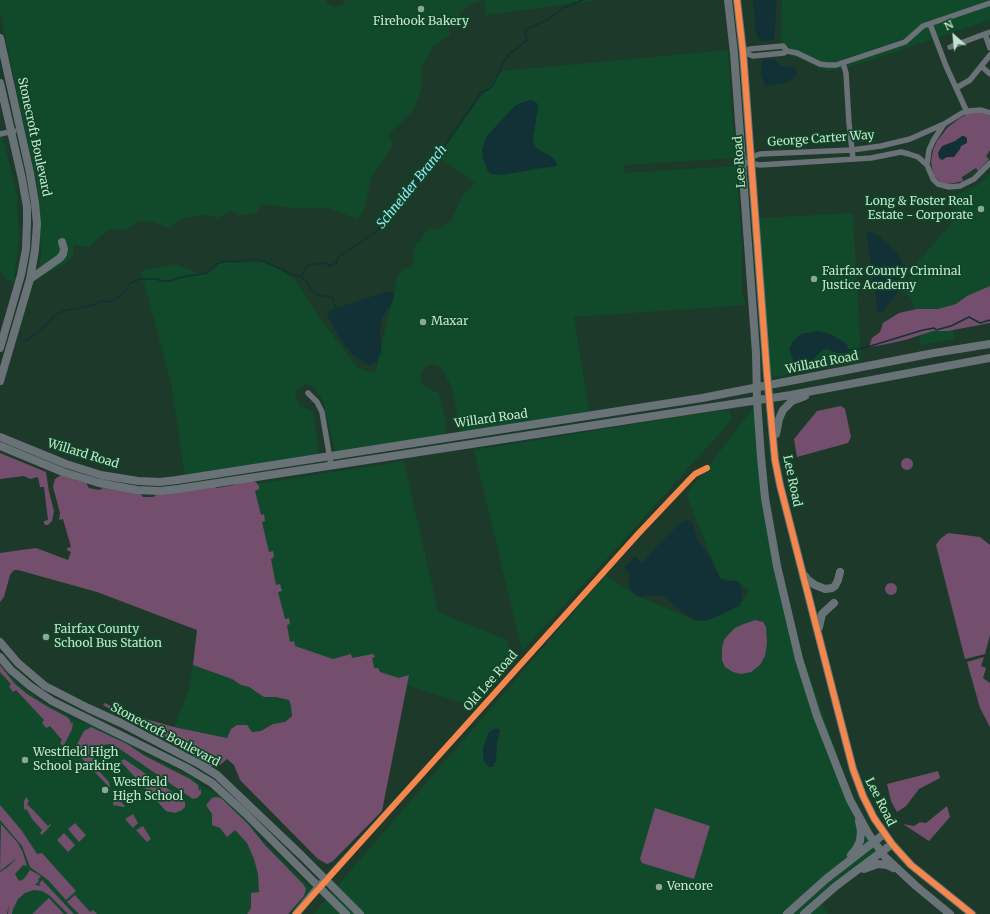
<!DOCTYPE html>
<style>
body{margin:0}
#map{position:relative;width:990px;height:914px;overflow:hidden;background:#1d3929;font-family:Merriweather,serif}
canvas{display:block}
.north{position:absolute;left:934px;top:16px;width:40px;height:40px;-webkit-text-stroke:3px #104628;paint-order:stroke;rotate:333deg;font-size:11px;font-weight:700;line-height:16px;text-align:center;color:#c3e5cd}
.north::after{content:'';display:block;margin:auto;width:14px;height:18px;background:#c3e5cd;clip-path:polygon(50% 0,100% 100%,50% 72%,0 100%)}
</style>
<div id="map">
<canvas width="990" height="914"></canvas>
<div class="north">N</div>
</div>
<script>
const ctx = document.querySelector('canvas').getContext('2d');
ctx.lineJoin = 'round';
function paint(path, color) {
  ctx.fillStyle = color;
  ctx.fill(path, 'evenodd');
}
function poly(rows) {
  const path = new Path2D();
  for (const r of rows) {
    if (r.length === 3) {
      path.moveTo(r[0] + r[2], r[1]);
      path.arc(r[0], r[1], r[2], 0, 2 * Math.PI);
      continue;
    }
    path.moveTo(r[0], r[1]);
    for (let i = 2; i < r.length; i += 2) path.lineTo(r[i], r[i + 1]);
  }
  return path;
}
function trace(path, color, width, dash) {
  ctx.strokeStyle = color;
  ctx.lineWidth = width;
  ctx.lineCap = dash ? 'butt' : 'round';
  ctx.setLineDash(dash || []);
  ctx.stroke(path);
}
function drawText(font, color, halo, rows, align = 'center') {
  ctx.font = font + ' Merriweather,serif';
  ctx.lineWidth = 3.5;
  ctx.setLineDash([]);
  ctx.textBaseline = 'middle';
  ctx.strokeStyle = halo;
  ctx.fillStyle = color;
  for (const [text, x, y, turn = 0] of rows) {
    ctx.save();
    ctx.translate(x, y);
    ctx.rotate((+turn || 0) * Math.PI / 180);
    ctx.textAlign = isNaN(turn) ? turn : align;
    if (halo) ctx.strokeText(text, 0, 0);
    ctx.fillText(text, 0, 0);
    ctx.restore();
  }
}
const built = poly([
 [3,0,326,0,327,3,334,7,342,6,346,0,600,0,486,15,484,0,469,5,449,25,450,35,432,47,422,67,421,91,413,111,389,134,393,146,372,176,363,213,357,219,328,208,290,208,262,204,256,213,239,216,231,210,218,218,204,215,181,218,169,228,153,222,140,221,125,230,109,229,89,247,74,245,73,256,65,264,38,278,42,243,40,242,38,190,0,12,0,2],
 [782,0,990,0,990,20,846,68,827,71,790,55,781,38],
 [728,50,735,158,624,165,624,173,736,166,742,248,742,294,746,305,574,317,589,412,464,432,460,430,452,387,440,367,433,364,426,366,421,372,420,380,426,388,439,393,447,428,443,435,335,451,323,401,314,387,305,384,297,389,295,397,299,405,313,412,319,449,317,454,185,475,171,383,141,271,175,264,202,274,214,269,222,261,270,263,295,280,316,313,357,367,375,374,398,275,403,269,414,266,412,265,416,242,420,243,424,234,431,228,439,229,451,221,463,195,475,183,436,155,501,71],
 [526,101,538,106,533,141,536,148,553,158,551,167,544,167,512,173,491,174,487,171,483,158,484,143,487,136,509,112,521,103],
 [0,126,17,195,19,237,14,282,7,280,0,270],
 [990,173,990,284,954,326,954,339,921,345,912,299,900,288,913,274,910,271,956,218,956,195,978,185],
 [853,213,861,361,767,378,759,218],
 [754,407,788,613,857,813,881,852,819,901,828,914,313,914,606,575,637,596,695,620,705,621,739,606,750,590,736,581,720,578,686,495],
 [723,410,729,411,732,417,730,422,612,553,522,651,474,450],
 [404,461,438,612,507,640,513,662,473,706,286,648,249,485],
 [0,662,19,685,46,704,69,716,72,719,93,725,129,743,147,755,192,777,198,781,201,786,220,795,250,823,263,840,312,889,289,914,0,914],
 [193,665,232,679,241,685,249,687,264,697,276,697,289,700,291,706,292,716,285,722,273,724,261,731,252,732,231,729,227,738,174,727,189,689]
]);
const green = poly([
 [969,113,982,113,990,116,990,150,986,156,989,159,978,171,976,168,962,177,963,181,949,184,941,182,934,176,933,172,931,162,933,150,937,141,948,127,960,118],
 [990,286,990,323,948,331,933,331,905,340,882,345,869,347,872,338,880,332,883,323,899,313,917,309,938,309,956,304,967,296],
 [841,406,845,409,851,437,848,443,797,457,794,439,817,411],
 [0,453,46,472,49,492,54,511,52,521,48,525,45,525,44,523,44,521,48,520,44,487,40,487,38,477,30,479,24,476,0,479],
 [907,464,6],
 [61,475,82,482,86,483,89,488,99,490,103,488,141,494,143,497,153,497,156,495,214,486,217,488,234,485,239,482,254,480,259,486,259,489,255,491,261,515,264,514,265,521,262,522,269,552,273,551,274,557,271,559,276,585,280,584,282,591,278,592,285,619,289,618,290,624,287,625,290,642,294,641,295,646,333,659,351,654,352,658,373,654,375,657,372,658,374,668,378,668,380,672,399,678,409,675,382,811,333,861,327,864,318,859,240,780,234,765,227,759,220,765,215,766,210,766,156,732,110,709,103,705,105,703,124,713,174,727,227,738,231,729,237,725,247,725,252,732,261,731,273,724,285,722,292,716,291,706,289,700,276,697,264,697,249,687,241,685,232,679,193,665,197,630,97,592,18,570,14,570,10,575,4,597,0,602,0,553,36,548,68,560,71,552,67,550,67,548,71,547,63,519,59,520,60,513,53,487,55,479],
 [948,533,980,537,990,545,990,635,985,654,965,659,936,545,940,539],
 [891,589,6],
 [755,620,763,622,766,627,767,643,765,656,760,665,751,672,741,674,733,672,725,667,722,660,722,648,724,640,727,636,735,628,744,624],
 [984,657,981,666,986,668,983,678,990,683,990,727,980,708,967,662],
 [0,665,15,684,27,694,48,707,67,717,70,720,71,724,73,722,72,729,64,745,62,745,60,743,62,740,50,726,46,728,42,723,44,720,16,690,13,692,10,688,9,687,11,684,0,672],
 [91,727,127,744,145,756,190,779,198,785,199,791,201,789,201,794,197,798,193,799,117,747,109,744,104,745,98,748,95,752,94,758,95,765,98,768,97,769,109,782,110,787,109,787,74,750,84,731],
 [124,759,183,799,185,802,185,807,182,810,175,813,166,811,122,763,121,761],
 [938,771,940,778,919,789,906,806,897,812,891,801,887,784],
 [114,794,125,806,124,807,113,805],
 [26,797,29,801,27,804,35,812,48,826,50,824,51,825,42,835,40,833,42,830,32,819,27,810,24,809,24,801],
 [216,797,221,798,248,824,264,844,303,884,306,889,304,896,288,914,247,914,251,908,251,893,259,892,258,874,254,859,247,843,235,830,227,837,220,828,212,825,212,814,206,805,212,798],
 [0,805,22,831,37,854,42,853,76,891,66,900,48,880,30,867,22,846,0,820],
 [947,806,950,817,929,841,903,824,914,826,920,822,926,823],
 [655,808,710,826,694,879,642,863,640,859],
 [133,814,138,823,133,828,125,819],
 [0,823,18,843,23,853,27,866,23,865,15,874,19,881,24,879,30,870,39,875,41,877,38,879,39,881,35,885,41,886,39,884,42,880,74,914,68,914,49,895,42,891,34,890,25,893,18,899,13,909,12,914,8,914,9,904,7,914,0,914,0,872,8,867,17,858,0,871,1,825],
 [75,823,86,835,79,842,68,829],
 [143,826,151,839,147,842,136,830],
 [64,833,75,845,68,852,57,840],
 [75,895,90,912,93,910,97,914,79,914,67,902],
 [49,898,64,914,32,914]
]);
const water = poly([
 [753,0,777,0,774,40,760,41,756,34],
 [774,59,782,66,796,67,797,75,794,78,788,82,766,87,765,86,761,73,762,60],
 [531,100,537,103,538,106,533,137,534,145,536,148,553,158,557,164,555,167,551,167,534,169,502,175,491,174,488,171,483,158,482,149,487,136,515,106,521,103],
 [962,136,964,136,967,138,967,143,961,146,960,149,954,157,947,157,942,160,939,158,938,153,942,146,955,141],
 [868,232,875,233,898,253,902,263,909,268,900,281,897,293,882,313,878,313,867,236],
 [389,291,392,292,394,295,393,299,391,304,383,315,380,326,381,353,376,362,368,365,354,356,340,339,327,315,328,312,336,308],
 [817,331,828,333,837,338,847,344,849,353,837,353,827,349,823,350,810,362,800,364,794,362,789,349,793,341,801,334],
 [686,520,690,521,693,524,698,541,708,554,720,578,723,581,736,581,739,583,741,587,742,599,739,606,716,617,705,621,695,620,688,616,663,596,654,595,642,597,637,596,630,589,629,580,630,574,624,568,635,556,642,563,656,547,681,522],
 [496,728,500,730,497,746,496,761,493,767,489,767,485,763,483,757,483,748,489,732]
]);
const stream = poly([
 [302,274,302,277,309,284,310,289,316,295,332,297,336,308],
 [25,341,39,332,55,315,64,311,94,305,100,301,107,302,114,300,127,290,129,284,140,279,156,279,162,281,170,281,182,277,207,273,216,264,223,262,232,261,237,262,253,259,263,261,296,276,301,276,308,265,325,263,330,266,336,263,338,257,374,233,385,223,388,219,388,214,390,210,399,204,402,197,419,175,446,144,477,99,480,93,487,90,492,86,500,71,502,64,511,52,518,48,527,40,525,30,549,19,562,8,583,0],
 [848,350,864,348,923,330,934,328,936,330,951,326,969,317,980,323,990,320]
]);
const street = poly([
 [930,24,946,66,967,112],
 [985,34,990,48],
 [950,47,990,32],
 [743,52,753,56,784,53,787,51,797,53,820,64,827,65,836,65,905,42,923,26,990,3],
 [743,52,750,49,783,46,787,51],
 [843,63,846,73,849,123,853,159],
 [982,67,990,74],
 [956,88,970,80,990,55],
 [0,134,14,131],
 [749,158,760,154,852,150,881,146,910,139,944,124],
 [742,162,760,165,871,158,901,152,909,154,918,157,927,165,933,179,938,184,949,187,960,186,974,179,990,163],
 [927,165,929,150,933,141,944,124,962,113,968,111,981,110,990,113],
 [308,393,317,402,322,412,331,465],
 [326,879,461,731,638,534,690,479,695,474,707,468]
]);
const secondary = poly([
 [728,0,734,53,742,162,756,353,757,400,761,457,765,498,777,566,799,659,817,716,850,800,868,833,885,857,916,886,950,914],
 [737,0,743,52,767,374,775,460,780,485,830,680,853,769,863,796,874,818,892,844,911,865,972,914],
 [0,38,30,173,35,203,37,224,35,250,30,279,0,381],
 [0,83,22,179,27,207,27,223,26,249,21,275,0,348],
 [30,279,60,258,63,254,64,249,62,242],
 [776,434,779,419,783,410,792,401,805,396],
 [0,437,66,464,101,475,138,481,160,482,177,480,702,398,934,353,990,344],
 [0,446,63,472,99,483,137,490,160,491,178,489,791,395,990,358],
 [804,575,808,580,815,585,825,589,832,588,835,586,838,580,840,572],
 [819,627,822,614,834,603],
 [0,642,18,663,45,686,88,708,121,723,201,765,217,775,302,856,360,914],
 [0,657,11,670,30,686,52,701,185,767,212,783,245,813,346,914],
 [851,855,856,849,860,841,861,831,859,821],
 [864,869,878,864,887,865,893,868],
 [296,914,321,884],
 [787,914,826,879,884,834],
 [804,914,836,886,892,844]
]);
const cycleway = poly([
 [737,0,743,52,767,374,775,460,780,485,830,680,853,769,863,796,874,818,892,844,911,865,972,914],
 [296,914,638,534,690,479,695,474,707,468]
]);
const markers = [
 [421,9,4,"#89a994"],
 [981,209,4,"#89a994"],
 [814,279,4,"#89a994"],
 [423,322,4,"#89a994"],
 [46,637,4,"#89a994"],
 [25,760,4,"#89a994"],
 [105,790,4,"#89a994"],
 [659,887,4,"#89a994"]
];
const poiNames = [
 ["Firehook Bakery",421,22,"center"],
 ["Long & Foster Real",973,202,"right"],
 ["Estate - Corporate",973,216,"right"],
 ["Fairfax County Criminal",822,272],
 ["Justice Academy",822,286],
 ["Maxar",431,322],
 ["Fairfax County",54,630],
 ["School Bus Station",54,644],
 ["Westfield High",33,753],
 ["School parking",33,767],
 ["Westfield",113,783],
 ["High School",113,797],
 ["Vencore",667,887]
];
const streetNames = [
 ["Stonecroft Boulevard",34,137,78],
 ["George Carter Way",821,139,-4],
 ["Lee Road",740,162,-94],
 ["Willard Road",822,363,-11],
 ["Willard Road",491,419,-8],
 ["Willard Road",83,454,17],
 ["Lee Road",792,481,78],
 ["Old Lee Road",491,681,-49],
 ["Stonecroft Boulevard",165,735,28],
 ["Lee Road",880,802,63]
];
const waterNames = [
 ["Schneider Branch",412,187,-51]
];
paint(built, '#104a2b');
paint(green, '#744f6d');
paint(water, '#113136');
trace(stream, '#113136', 1.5);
trace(street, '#6a7177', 5.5);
trace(secondary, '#697377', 8);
trace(cycleway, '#f5874c', 6);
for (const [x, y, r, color] of markers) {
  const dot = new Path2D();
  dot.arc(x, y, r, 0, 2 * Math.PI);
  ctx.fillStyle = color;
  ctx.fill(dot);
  trace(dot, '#104628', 1.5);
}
drawText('12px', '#c3e5cd', '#104628', poiNames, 'left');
drawText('12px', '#c3e5cd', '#104628', streetNames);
drawText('italic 13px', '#99e3f5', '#104628', waterNames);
</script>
